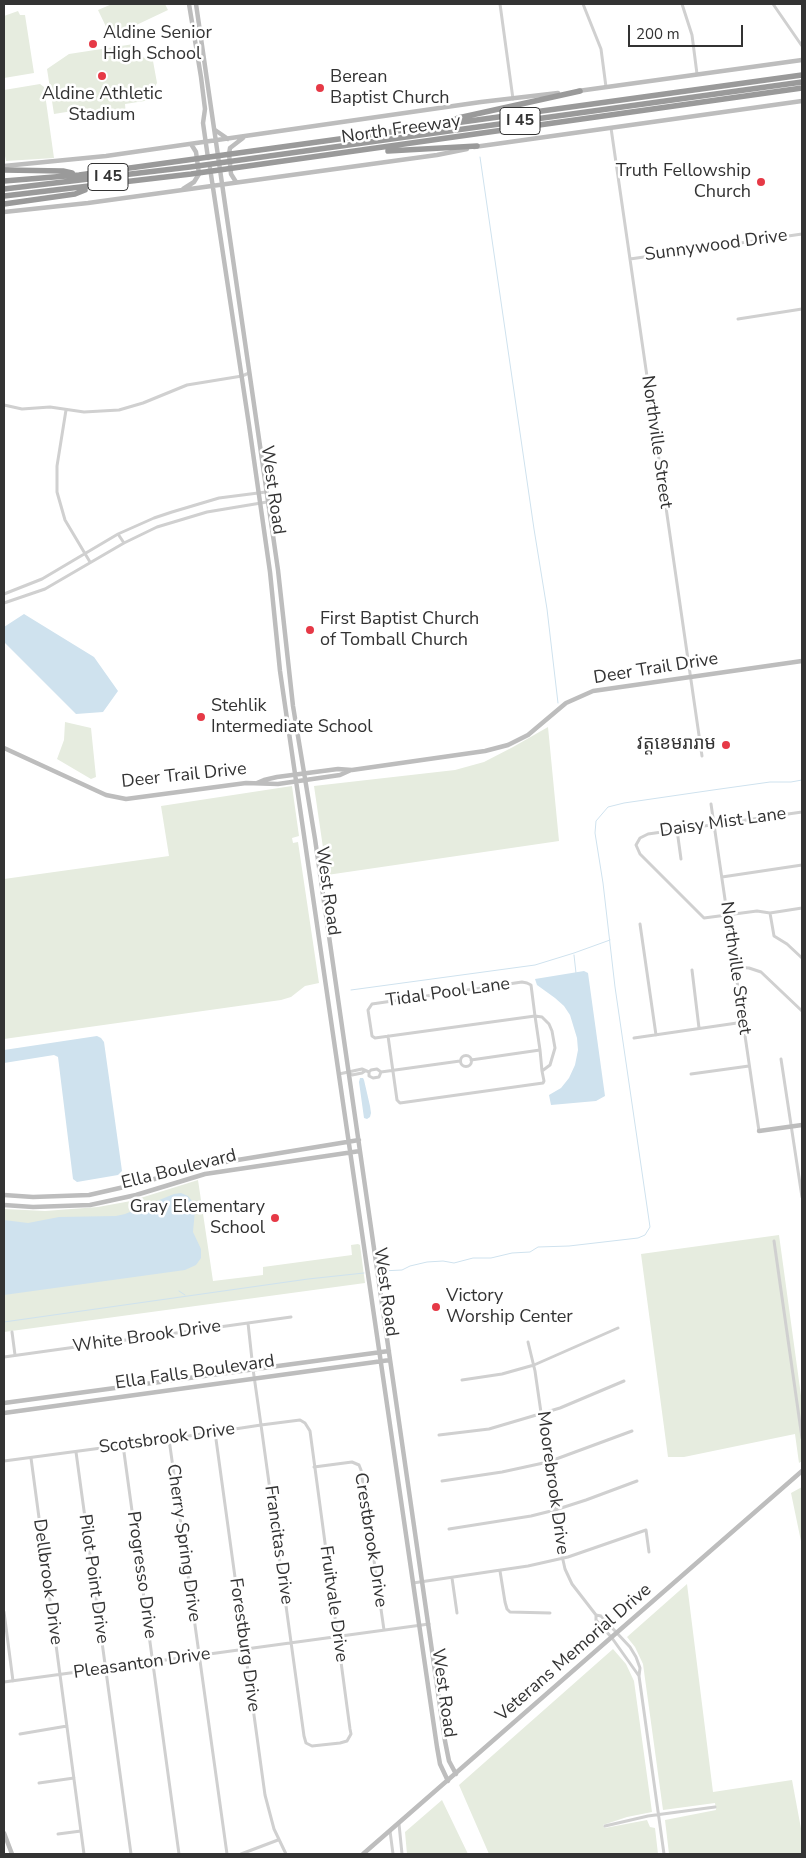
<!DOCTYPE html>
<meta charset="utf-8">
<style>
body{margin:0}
#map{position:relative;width:806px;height:1858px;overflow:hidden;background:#fff;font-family:"Nunito Sans",sans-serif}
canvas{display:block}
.frame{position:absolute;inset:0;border:5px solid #333;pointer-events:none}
.scale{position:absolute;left:628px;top:25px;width:115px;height:22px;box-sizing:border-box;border:2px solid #333;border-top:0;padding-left:6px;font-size:15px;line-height:18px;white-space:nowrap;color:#333;-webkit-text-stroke:4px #fff;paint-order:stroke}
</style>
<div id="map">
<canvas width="806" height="1858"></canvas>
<div class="frame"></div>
<div class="scale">200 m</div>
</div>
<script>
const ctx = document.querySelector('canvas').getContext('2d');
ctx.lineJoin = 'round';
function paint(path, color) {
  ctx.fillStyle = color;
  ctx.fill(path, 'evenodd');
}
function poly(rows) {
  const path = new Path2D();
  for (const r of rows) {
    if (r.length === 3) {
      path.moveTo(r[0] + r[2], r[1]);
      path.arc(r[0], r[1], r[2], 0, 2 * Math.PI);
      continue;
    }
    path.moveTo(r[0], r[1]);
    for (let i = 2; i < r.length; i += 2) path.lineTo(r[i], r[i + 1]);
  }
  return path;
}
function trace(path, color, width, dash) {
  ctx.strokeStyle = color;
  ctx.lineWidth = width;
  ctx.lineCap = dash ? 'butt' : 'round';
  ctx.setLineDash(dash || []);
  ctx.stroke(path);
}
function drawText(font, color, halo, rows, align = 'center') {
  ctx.font = font + ' "Nunito Sans","Noto Sans Khmer",sans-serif';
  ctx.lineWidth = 5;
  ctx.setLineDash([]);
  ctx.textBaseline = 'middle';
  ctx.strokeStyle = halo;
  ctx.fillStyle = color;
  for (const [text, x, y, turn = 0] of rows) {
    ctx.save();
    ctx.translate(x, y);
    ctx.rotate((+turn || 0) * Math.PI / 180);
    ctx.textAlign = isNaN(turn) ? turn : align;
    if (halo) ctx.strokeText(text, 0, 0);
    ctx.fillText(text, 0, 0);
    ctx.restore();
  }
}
const green = poly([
 [112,4,165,4,168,10,111,37,98,10],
 [18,11,20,15,25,15,34,73,4,78,4,16],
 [134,44,134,54,153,61,157,83,151,94,151,100,125,104,126,115,91,119,91,108,54,114,47,69,69,54],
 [40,84,44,87,54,158,6,161,4,151,4,90],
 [65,722,91,728,96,777,91,779,57,759,64,740],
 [548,727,559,841,327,875,314,786,455,770,484,762,513,747],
 [292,786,299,836,292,838,293,843,298,842,319,983,305,986,291,997,281,1000,4,1039,4,879,169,856,161,806],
 [198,1180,213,1281,263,1275,263,1267,352,1255,351,1245,358,1244,360,1245,365,1283,4,1332,4,1209,45,1211,98,1207,131,1201],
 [779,1235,802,1403,802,1461,799,1463,795,1434,684,1457,668,1457,641,1254],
 [802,1487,802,1546,791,1493],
 [687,1584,713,1792,792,1780,802,1834,802,1854,669,1854,665,1820,716,1810,715,1803,663,1810,643,1664,635,1647,627,1637],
 [613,1649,626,1664,634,1681,652,1812,627,1817,603,1825,605,1828,647,1820,650,1827,655,1828,658,1854,489,1854,459,1785],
 [442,1800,468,1854,407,1854,405,1832]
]);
const water = poly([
 [24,614,94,657,118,691,103,712,76,714,4,642,4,627],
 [584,971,588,973,605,1096,596,1101,551,1105,549,1095,561,1088,569,1078,575,1065,578,1050,577,1038,570,1015,564,1006,555,998,537,985,535,979],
 [97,1036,101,1038,104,1042,122,1171,118,1175,77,1182,73,1179,58,1057,54,1055,4,1063,4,1050],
 [360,1078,363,1078,364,1080,370,1106,371,1113,370,1117,367,1119,364,1118,359,1082],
 [181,1193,188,1196,193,1202,195,1210,193,1232,201,1249,201,1258,196,1265,185,1270,4,1295,4,1220,28,1223,59,1217,116,1216,125,1214,174,1194]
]);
const stream = poly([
 [480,157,534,529,547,609,558,703],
 [574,955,576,973],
 [351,990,535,965,574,953,610,940],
 [381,1271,402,1270,410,1266,427,1262,443,1261,454,1263,473,1258,491,1258,512,1253,530,1252,538,1247,569,1246,638,1238,645,1235,650,1227,615,987,603,883,595,833,596,821,608,807,624,803,713,790,770,782,791,782,802,780],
 [179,1291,185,1295],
 [4,1322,308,1279,364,1273]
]);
const street = poly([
 [500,4,513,99],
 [583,4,601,49,606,87],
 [682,4,692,35,697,74],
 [773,4,802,46],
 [611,128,702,756],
 [630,259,802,234],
 [738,319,802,309],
 [4,405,22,409,50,407,84,412,119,410,143,403,187,385,242,376,249,373],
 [66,410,57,466,57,492,65,520,90,562],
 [118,534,124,543],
 [4,594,42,579,118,534,154,518,172,512,219,498,266,492],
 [4,603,45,589,124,543,157,527,207,512,267,502],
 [711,804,759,1131],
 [802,812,648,834,640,838,636,845,640,854,704,918,757,911,770,913,802,908],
 [677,830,681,859],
 [722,877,802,865],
 [770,913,774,936,787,944,802,958],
 [640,924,656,1035],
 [735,967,749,968,761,972,802,1011],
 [692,970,699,1028],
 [388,1036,397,1100,400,1103,543,1083,544,1081,542,1071,540,1050,535,1016,531,985,527,983,522,982,372,1004,368,1010,372,1036,375,1038,535,1016,542,1017,549,1024,552,1031,555,1048,550,1065,542,1071],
 [634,1038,744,1022],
 [466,1061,5.5],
 [781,1059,802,1197],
 [471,1060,540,1050],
 [369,1072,371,1070,377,1069,381,1072,460,1061],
 [350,1073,352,1075,362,1073,365,1071],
 [339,1074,362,1069,369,1072,369,1076,373,1078,379,1077,381,1072],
 [691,1074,749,1066],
 [774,1241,802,1438],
 [12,1332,15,1355],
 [528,1342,535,1371,561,1551,565,1569,572,1584,596,1615,596,1620,612,1638,639,1676],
 [4,1357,291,1317],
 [462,1380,502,1374,534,1365,618,1328],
 [215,1432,265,1795,274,1829,286,1854],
 [439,1435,489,1429,560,1408,624,1381],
 [169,1439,227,1854],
 [123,1445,179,1854],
 [76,1452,131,1854],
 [31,1458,84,1854],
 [4,1461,169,1439,261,1425,300,1420,305,1423,310,1431,350,1729,351,1734,347,1741,340,1743,312,1746,306,1743,304,1736,261,1425,253,1369,248,1323],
 [314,1467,352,1462,359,1465,361,1470,384,1630],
 [442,1481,502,1472,548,1462,632,1431],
 [449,1529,531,1516,555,1510,586,1500,637,1481],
 [500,1571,505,1602,507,1609,510,1612,550,1613],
 [452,1578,457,1613],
 [413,1583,528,1566,568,1557,646,1530,649,1552],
 [4,1612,13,1681],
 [596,1615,601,1616,630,1647,636,1657,640,1668,639,1676,664,1854],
 [4,1682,429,1624],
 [20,1734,67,1726],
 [39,1783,74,1778],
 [399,1824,402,1854],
 [605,1826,648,1816,715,1807],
 [390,1831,393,1854],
 [58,1834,81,1831],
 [241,1854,278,1840]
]);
const secondary = poly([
 [189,4,201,77,205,109,203,123,208,158],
 [196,4,278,570,293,706,315,839,445,1741,449,1761,456,1774],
 [578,91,802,60],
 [215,130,228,139],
 [474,147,802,101],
 [4,166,106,156,481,102,558,93],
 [210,168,249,425,270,572,280,671,437,1747,440,1764,448,1781],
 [236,182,231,174,229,154,230,148,243,138],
 [183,189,194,182,199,174,196,152,191,144],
 [4,212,88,203,437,155,467,149],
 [4,748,106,795,126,799,246,783,278,784,340,775,351,770],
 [257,783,264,780,277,777,338,769,352,770,485,751,508,745,528,735,566,703,593,691,802,661],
 [759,1131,802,1125],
 [4,1195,33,1197,89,1195,133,1185,201,1166,359,1140],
 [4,1205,33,1207,90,1205,136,1195,205,1174,360,1151],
 [4,1403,389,1351],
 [4,1413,390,1360],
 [4,1833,12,1854],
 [363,1854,802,1471]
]);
const highway = poly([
 [451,122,458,118,580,91],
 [388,151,477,146],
 [4,170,63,171,72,173],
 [4,181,79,175,802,75],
 [4,189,190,167,802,82],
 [4,196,191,174,802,88],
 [4,204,75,194,85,190]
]);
const markers = [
 [93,44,5,"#e63946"],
 [102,76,5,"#e63946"],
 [320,88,5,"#e63946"],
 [761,182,5,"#e63946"],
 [310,630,5,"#e63946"],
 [201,717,5,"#e63946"],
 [726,745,5,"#e63946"],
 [275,1218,5,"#e63946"],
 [436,1307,5,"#e63946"]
];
const shields = [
 [520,121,40],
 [108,177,40]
];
const shieldNames = [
 ["I 45",520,121],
 ["I 45",108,177]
];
const poiNames = [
 ["Aldine Senior",103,34],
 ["High School",103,55],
 ["Berean",330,78],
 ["Baptist Church",330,99],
 ["Aldine Athletic",102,95,"center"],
 ["Stadium",102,116,"center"],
 ["Truth Fellowship",751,172,"right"],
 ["Church",751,193,"right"],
 ["First Baptist Church",320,620],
 ["of Tomball Church",320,641],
 ["Stehlik",211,707],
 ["Intermediate School",211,728],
 ["វត្តខេមរារាម",716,745,"right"],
 ["Gray Elementary",265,1208,"right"],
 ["School",265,1229,"right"],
 ["Victory",446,1297],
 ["Worship Center",446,1318]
];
const streetNames = [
 ["North Freeway",401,130,-8],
 ["Sunnywood Drive",716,246,-8],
 ["Northville Street",656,442,82],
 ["West Road",272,490,82],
 ["Deer Trail Drive",656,669,-9],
 ["Deer Trail Drive",184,776,-6],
 ["Daisy Mist Lane",723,823,-8],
 ["West Road",327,891,82],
 ["Northville Street",735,968,82],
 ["Tidal Pool Lane",448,993,-8],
 ["Ella Boulevard",179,1170,-14],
 ["West Road",385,1292,82],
 ["White Brook Drive",147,1337,-8],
 ["Ella Falls Boulevard",195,1373,-8],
 ["Scotsbrook Drive",167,1439,-8],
 ["Moorebrook Drive",552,1483,82],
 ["Crestbrook Drive",370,1540,81],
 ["Cherry Spring Drive",183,1543,82],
 ["Francitas Drive",278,1545,82],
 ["Progresso Drive",141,1575,82],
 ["Pilot Point Drive",93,1579,82],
 ["Dellbrook Drive",47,1582,82],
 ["Fruitvale Drive",333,1604,82],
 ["Forestburg Drive",244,1645,82],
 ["Veterans Memorial Drive",574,1653,-41],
 ["Pleasanton Drive",142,1664,-8],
 ["West Road",443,1693,82]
];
paint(green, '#e6ecdf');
paint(water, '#cfe2ee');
trace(stream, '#cfe2ee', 1);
trace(street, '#d0d0d0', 3);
trace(secondary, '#bdbdbd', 4.5);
trace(highway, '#9a9a9a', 5.5);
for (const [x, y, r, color] of markers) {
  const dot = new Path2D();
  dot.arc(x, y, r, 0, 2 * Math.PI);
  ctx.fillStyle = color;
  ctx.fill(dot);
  trace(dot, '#fff', 2);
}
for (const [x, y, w] of shields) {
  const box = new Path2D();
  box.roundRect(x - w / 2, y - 13.5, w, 27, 4);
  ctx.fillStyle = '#fff';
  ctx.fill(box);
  trace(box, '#333', 1);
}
drawText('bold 16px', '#333', null, shieldNames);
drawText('18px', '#333', '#fff', poiNames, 'left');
drawText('18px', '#333', '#fff', streetNames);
</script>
